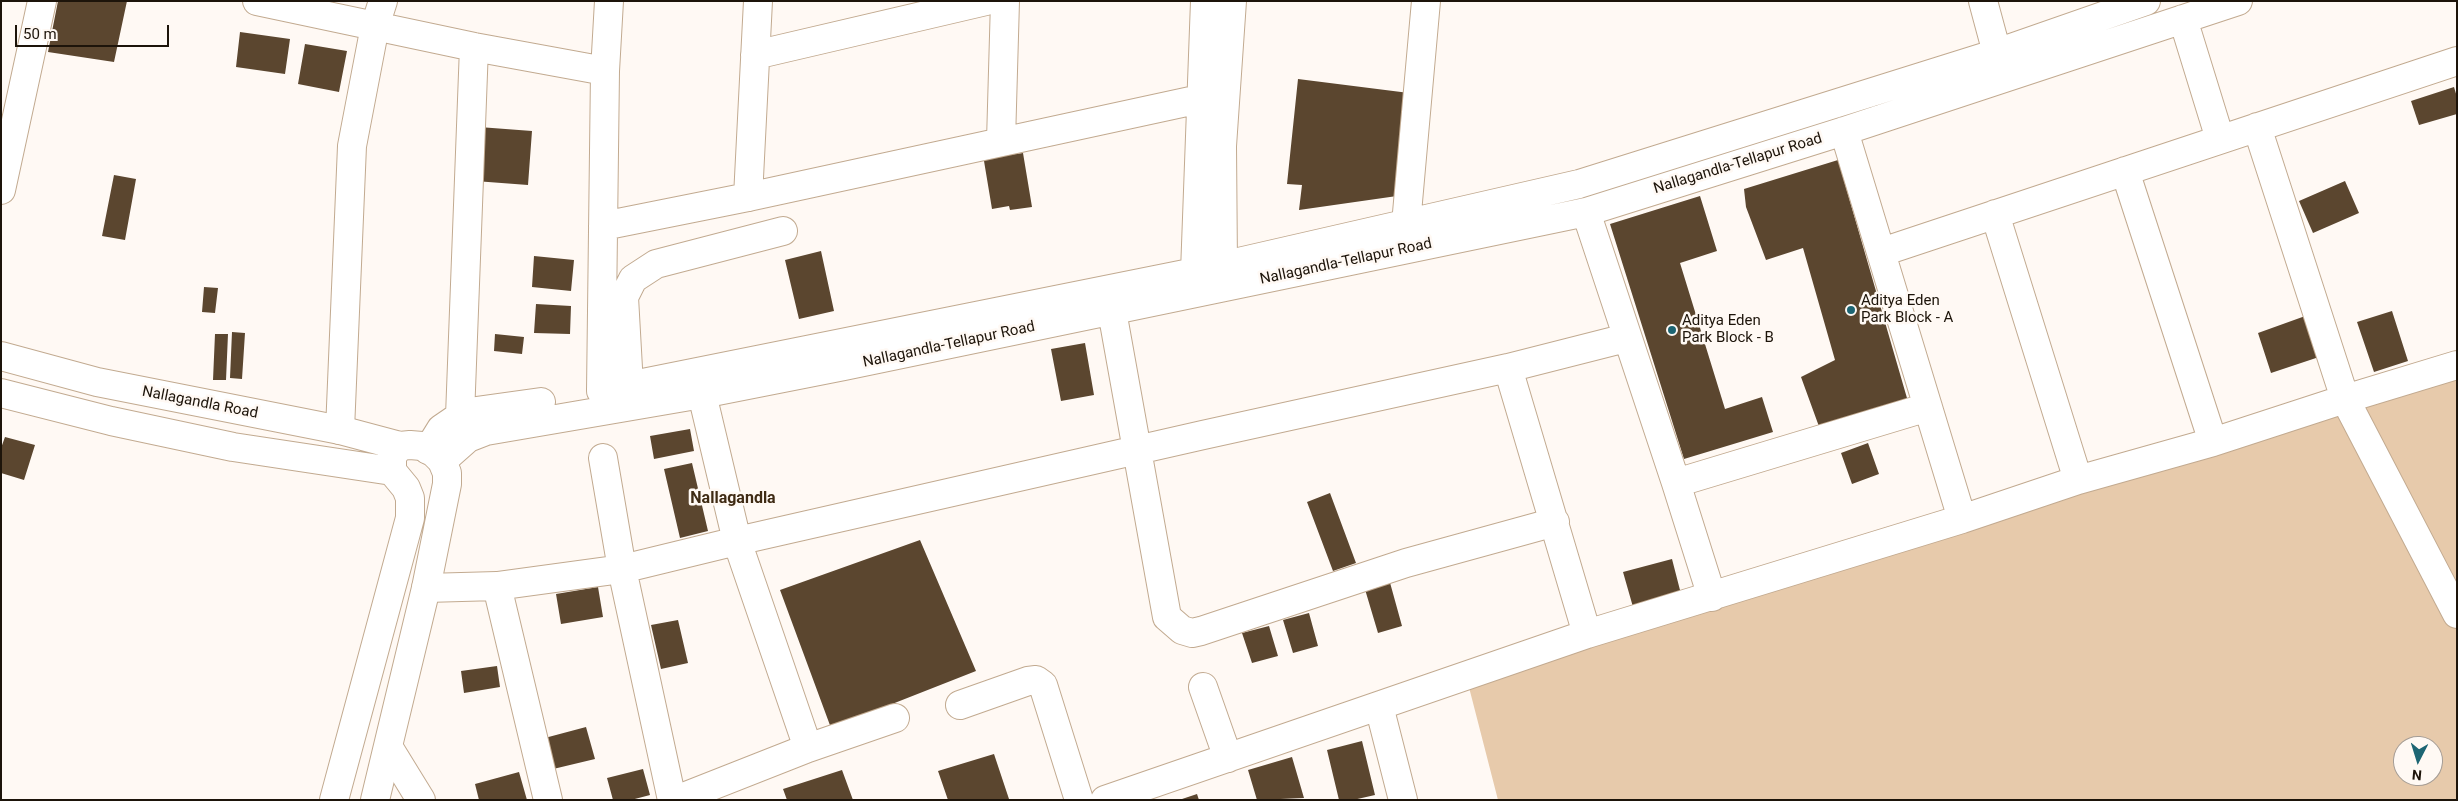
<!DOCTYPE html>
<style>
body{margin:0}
#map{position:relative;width:2458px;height:801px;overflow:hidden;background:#fff9f4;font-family:Roboto,sans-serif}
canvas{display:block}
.frame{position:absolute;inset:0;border:2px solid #1d140a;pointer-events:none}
.north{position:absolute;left:2393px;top:736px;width:50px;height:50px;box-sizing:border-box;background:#fff9f4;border:1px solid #a59d96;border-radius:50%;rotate:185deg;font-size:14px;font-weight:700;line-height:20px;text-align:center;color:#1d140a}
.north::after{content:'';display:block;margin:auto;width:18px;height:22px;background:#1d6573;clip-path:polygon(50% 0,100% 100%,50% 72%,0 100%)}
.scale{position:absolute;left:15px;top:25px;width:154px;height:22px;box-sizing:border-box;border:2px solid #1d140a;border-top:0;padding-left:6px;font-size:15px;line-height:18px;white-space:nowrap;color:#1d140a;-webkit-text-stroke:4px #fff9f4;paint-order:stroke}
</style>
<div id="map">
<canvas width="2458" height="801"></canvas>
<div class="frame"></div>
<div class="north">N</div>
<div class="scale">50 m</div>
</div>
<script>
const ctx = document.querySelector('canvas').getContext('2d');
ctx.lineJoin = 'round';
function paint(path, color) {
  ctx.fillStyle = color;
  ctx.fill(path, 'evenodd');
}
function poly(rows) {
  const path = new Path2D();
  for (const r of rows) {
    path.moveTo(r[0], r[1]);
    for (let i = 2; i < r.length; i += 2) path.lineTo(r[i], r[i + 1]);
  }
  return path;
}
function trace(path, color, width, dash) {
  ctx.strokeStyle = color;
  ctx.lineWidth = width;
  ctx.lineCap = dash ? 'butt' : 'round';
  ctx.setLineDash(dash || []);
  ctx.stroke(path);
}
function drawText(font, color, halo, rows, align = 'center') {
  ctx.font = font + ' Roboto,sans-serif';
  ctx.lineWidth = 5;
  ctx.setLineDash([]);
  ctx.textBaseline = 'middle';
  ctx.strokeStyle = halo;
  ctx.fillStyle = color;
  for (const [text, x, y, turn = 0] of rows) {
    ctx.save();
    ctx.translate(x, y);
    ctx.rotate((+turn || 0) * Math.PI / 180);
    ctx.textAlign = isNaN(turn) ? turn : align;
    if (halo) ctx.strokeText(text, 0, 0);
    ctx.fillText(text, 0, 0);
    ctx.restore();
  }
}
const green = poly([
 [2457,358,2457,800,1498,800,1463,664],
 [2403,746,2433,746,2433,776,2403,776]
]);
const building = poly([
 [58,1,127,1,114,62,48,52],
 [240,32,290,39,285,74,236,67],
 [305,44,347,51,339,92,298,84],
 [1298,79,1409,93,1397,196,1299,210,1302,185,1287,184],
 [2454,87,2457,97,2457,114,2419,125,2411,101],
 [479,127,532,131,528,185,475,181],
 [1000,152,1001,156,1023,153,1032,207,1010,210,1009,206,992,209,983,155],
 [1838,160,1909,405,1821,432,1801,377,1835,360,1803,248,1766,260,1746,207,1744,189],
 [114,175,136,179,125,240,102,236],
 [2345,181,2359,213,2313,233,2299,201],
 [1700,196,1717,251,1680,263,1725,409,1762,397,1773,432,1684,459,1610,224],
 [821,251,834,311,799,319,785,260],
 [534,256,574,260,571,291,532,287],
 [204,287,218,288,215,313,202,312],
 [536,304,571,306,570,334,534,333],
 [2392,311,2408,361,2374,372,2357,322],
 [2308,315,2322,356,2271,373,2258,333],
 [232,332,245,333,242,379,230,378],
 [215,334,228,334,226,380,213,380],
 [495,334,524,337,522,354,494,351],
 [1085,343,1094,395,1061,401,1051,349],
 [690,429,694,451,654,459,650,436],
 [5,437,35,445,24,480,1,473,1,448],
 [1868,443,1879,474,1852,484,1841,453],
 [692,463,708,531,680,538,664,469],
 [1330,493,1356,563,1333,571,1307,502],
 [920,540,976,671,831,728,780,590],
 [1672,559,1681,594,1633,607,1623,572],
 [1389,579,1402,626,1378,633,1364,586],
 [598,587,603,617,561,624,556,594],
 [1309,613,1318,646,1293,653,1283,620],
 [678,620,688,663,661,669,651,625],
 [1269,626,1278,656,1252,663,1242,633],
 [497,666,500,687,464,693,461,671],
 [586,727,595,759,549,770,541,739],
 [1362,741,1375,795,1353,800,1339,800,1327,750],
 [994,754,1009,799,948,800,938,771],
 [1292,757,1304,798,1257,800,1248,770],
 [643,769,650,795,631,800,613,800,607,778],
 [842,770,853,800,787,800,783,789],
 [519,772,527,800,479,800,475,784],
 [1197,794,1199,800,1182,800,1182,799]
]);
const minor = poly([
 [257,1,474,47,605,71],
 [1983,1,1997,53],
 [2183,19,2220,139],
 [755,55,986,1],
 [2257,127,2345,399,2457,614],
 [1844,131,1962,519],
 [1001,141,1005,1],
 [2125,171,2213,442],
 [1,190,42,1],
 [748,197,758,1],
 [1586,212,1676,483,1712,597],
 [1995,214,2078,480],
 [1406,224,1426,1],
 [603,226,748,197,1200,99],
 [1882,252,2457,61],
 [1223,266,1222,146,1232,1],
 [1195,272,1205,1],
 [1112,311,1167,617,1182,630,1192,633,1201,631,1406,563,1555,522],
 [1508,368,1626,338],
 [629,386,624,297,633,279,656,264,783,231],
 [601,391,605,71,609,1],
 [603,391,1195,272,1579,184,1997,53,2146,1],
 [702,394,737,541,808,748],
 [460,416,474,47],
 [340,430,352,146,375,26,383,1],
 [428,450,441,429,460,416,469,412,541,402],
 [603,458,622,569,672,800],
 [442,461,468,438,486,431,702,394,844,366,1586,212,1844,131,2238,1],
 [1676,483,1928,407],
 [497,586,548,800],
 [426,588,497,586,622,569,737,541,1203,435,1508,368,1587,634],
 [1203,687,1228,758],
 [960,705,1028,681,1036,680,1043,685,1079,800],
 [1379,706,1403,800],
 [389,748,421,800],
 [676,800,808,748,895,718],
 [1105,800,1587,634,1962,519,2078,480,2213,442,2345,399,2457,365]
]);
const major = poly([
 [1,356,97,382,340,430,400,446],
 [1,393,111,421,233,447,392,471],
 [334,800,410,518,410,498,406,488,392,471,392,456,400,446,410,445,422,446,433,452,442,461,447,473,447,484,426,588,375,800]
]);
const markers = [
 [1851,310,5,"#1d6573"],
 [1672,330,5,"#1d6573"]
];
const streetNames = [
 ["Nallagandla-Tellapur Road",1738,164,-17],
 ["Nallagandla-Tellapur Road",1346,262,-12],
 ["Nallagandla-Tellapur Road",949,345,-12],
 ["Nallagandla Road",200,403,11]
];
const poiNames = [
 ["Aditya Eden",1861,301],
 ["Park Block - A",1861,318],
 ["Aditya Eden",1682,321],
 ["Park Block - B",1682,338]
];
const neighbourhoodNames = [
 ["Nallagandla",733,499]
];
paint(green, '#e7caab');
paint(building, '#5b462f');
trace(minor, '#c2aa90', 30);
trace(major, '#c2aa90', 30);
trace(minor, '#fff', 28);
trace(major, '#fff', 28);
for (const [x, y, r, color] of markers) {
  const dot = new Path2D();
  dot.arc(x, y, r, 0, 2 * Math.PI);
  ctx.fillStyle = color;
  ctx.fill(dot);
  trace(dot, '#fff9f4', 2);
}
drawText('15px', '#1d140a', '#fff9f4', streetNames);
drawText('15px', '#1d140a', '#fff9f4', poiNames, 'left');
drawText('bold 16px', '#3f2b14', '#fff9f4', neighbourhoodNames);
</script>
